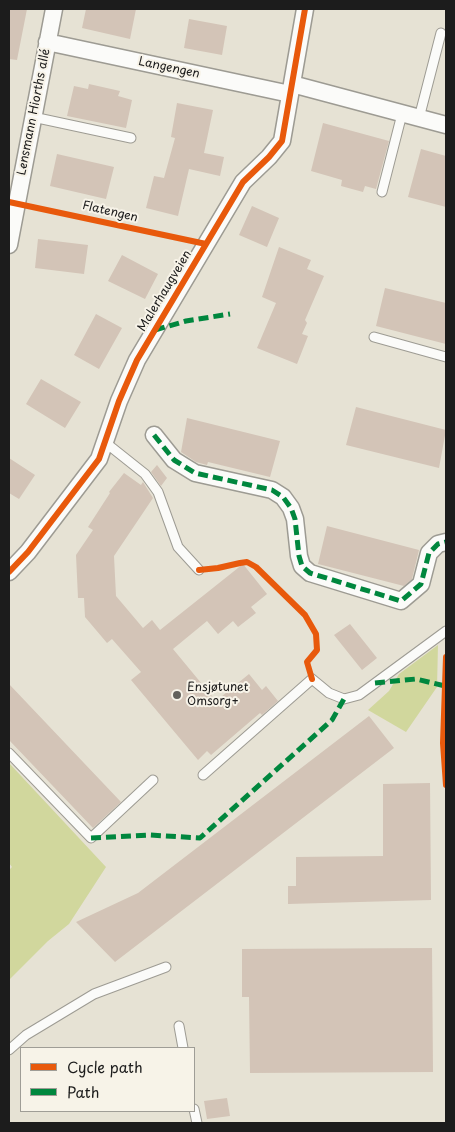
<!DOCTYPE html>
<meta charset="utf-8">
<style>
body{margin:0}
#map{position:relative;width:455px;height:1132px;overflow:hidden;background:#e6e2d4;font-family:"Playpen Sans",sans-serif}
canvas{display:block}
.frame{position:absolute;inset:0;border:10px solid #1c1c1c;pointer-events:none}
.legend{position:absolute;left:20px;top:1047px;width:175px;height:65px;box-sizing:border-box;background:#f7f3e8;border:1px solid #9f9d96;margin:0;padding:6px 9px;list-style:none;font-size:15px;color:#1c1c1c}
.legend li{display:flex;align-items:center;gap:10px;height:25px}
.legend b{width:25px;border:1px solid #9f9d96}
</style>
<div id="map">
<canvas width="455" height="1132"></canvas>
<div class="frame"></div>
<ul class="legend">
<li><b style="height:6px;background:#e8590c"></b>Cycle path</li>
<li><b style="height:6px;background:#00873e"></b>Path</li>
</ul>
</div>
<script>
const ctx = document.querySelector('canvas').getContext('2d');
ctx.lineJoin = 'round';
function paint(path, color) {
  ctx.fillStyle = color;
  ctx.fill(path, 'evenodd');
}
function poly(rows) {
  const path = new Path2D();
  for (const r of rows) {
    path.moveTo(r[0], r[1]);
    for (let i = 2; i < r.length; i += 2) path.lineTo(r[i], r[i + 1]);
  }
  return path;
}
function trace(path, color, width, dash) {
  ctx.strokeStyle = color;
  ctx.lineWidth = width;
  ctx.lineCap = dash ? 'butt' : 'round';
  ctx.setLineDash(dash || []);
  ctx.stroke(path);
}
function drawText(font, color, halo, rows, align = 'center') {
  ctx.font = font + ' "Playpen Sans",sans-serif';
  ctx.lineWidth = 4;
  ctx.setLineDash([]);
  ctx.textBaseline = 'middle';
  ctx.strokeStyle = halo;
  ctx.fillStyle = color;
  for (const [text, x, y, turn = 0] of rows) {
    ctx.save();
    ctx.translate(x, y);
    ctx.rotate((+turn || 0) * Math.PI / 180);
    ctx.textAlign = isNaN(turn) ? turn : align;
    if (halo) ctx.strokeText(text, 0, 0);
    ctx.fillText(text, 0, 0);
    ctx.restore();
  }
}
const green = poly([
 [438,645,437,687,406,732,368,710,389,691,399,674],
 [9,763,106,867,69,924,48,941,9,980,9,870,12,867,9,863]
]);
const building = poly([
 [9,9,27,9,17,60,9,59],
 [86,9,136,9,130,39,82,28],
 [189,19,227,26,222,55,184,48],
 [89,84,120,91,118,96,132,100,126,128,67,116,74,86,88,89],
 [177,103,213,110,204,153,224,157,220,176,189,169,178,216,146,208,154,176,164,178,175,138,171,137],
 [323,123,389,141,376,189,365,186,363,192,341,186,342,180,311,171],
 [421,149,446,156,446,207,408,197],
 [57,154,114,167,106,199,50,186],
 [252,206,279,218,267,247,239,235],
 [38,239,88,245,84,274,35,268],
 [279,247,311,260,307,269,324,276,305,320,307,323,302,334,308,336,297,364,257,348,276,303,262,297],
 [122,255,158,274,145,299,108,281],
 [385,288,446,303,446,344,376,326],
 [96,314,122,328,99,369,74,355],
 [41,379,81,402,65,428,26,404],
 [356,407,446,430,439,468,346,445],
 [187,418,280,441,270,477,208,462,207,465,196,462,181,452],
 [9,458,35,475,19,499,9,493],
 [157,465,167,478,161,486,151,472],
 [124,473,141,485,143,482,153,498,114,556,116,596,143,628,152,620,160,630,243,564,267,594,251,607,256,613,238,627,233,621,218,634,207,621,173,649,216,701,249,674,262,690,266,686,278,701,262,715,260,713,211,755,207,751,198,760,131,680,141,672,112,639,107,643,85,617,84,598,78,598,76,555,93,530,88,527,110,493,109,492],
 [327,526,419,550,412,579,404,586,318,564],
 [350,624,377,658,362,670,334,635],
 [9,684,121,802,93,828,9,740],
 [369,716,394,748,115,962,76,922,138,893],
 [430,783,431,900,288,904,288,886,296,886,296,857,383,856,383,784],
 [432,948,433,1072,250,1073,249,997,242,997,242,949],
 [227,1098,230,1116,207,1119,204,1101]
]);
const lane = poly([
 [33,117,131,138],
 [419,118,441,33],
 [382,192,402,114],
 [374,337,446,357],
 [106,443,145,474,158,492,178,547,199,570],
 [9,753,91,838,153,780],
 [203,775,312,679,329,693,344,699,359,695,446,631],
 [179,1026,183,1048],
 [9,1050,26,1035,94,994,166,967],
 [194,1109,197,1123]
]);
const street = poly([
 [47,42,290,94],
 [292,84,446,125],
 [9,245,54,9],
 [154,435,174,460,195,473,272,490,283,497,291,508,295,519,299,556,302,566,310,573,401,601,421,584,429,553,438,544,446,542],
 [9,572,28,552,99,459,119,401,137,360,243,182,269,157,282,141,305,9]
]);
const quiet = poly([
 [155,330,186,321,230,314],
 [154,435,174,460,195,473,272,490,283,497,291,508,295,519,299,556,302,566,310,573,401,601,421,584,429,553,438,544,446,542],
 [375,683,416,679,445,686],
 [91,838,150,835,200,838,332,720,344,699]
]);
const cycleway = poly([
 [9,202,206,244],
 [199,570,218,568,240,563,247,562,256,567,305,615,316,634,317,650,307,662,312,679],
 [9,572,28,552,99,459,119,401,137,360,243,182,269,157,282,141,305,9],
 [446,657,443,743,446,785]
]);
const markers = [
 [177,695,5,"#63615c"]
];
const streetNames = [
 ["Langengen",169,68,12],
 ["Lensmann Hiorths allé",34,112,-79],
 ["Flatengen",110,212,13],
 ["Malerhaugveien",165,291,-59]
];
const poiNames = [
 ["Ensjøtunet",187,688],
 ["Omsorg+",187,702]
];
paint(green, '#d1d79d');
paint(building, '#d3c4b7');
trace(lane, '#9d9b93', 11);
trace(street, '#9d9b93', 19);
trace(lane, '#fbfbf9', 9);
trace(street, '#fbfbf9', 16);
trace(quiet, '#00873e', 5, [10, 5]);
trace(cycleway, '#e8590c', 6);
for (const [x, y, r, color] of markers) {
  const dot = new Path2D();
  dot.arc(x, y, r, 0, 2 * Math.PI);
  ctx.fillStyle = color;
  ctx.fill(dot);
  trace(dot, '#f7f3e8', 2);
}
drawText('12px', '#1c1c1c', '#f7f3e8', streetNames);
drawText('12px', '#1c1c1c', '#f7f3e8', poiNames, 'left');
</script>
